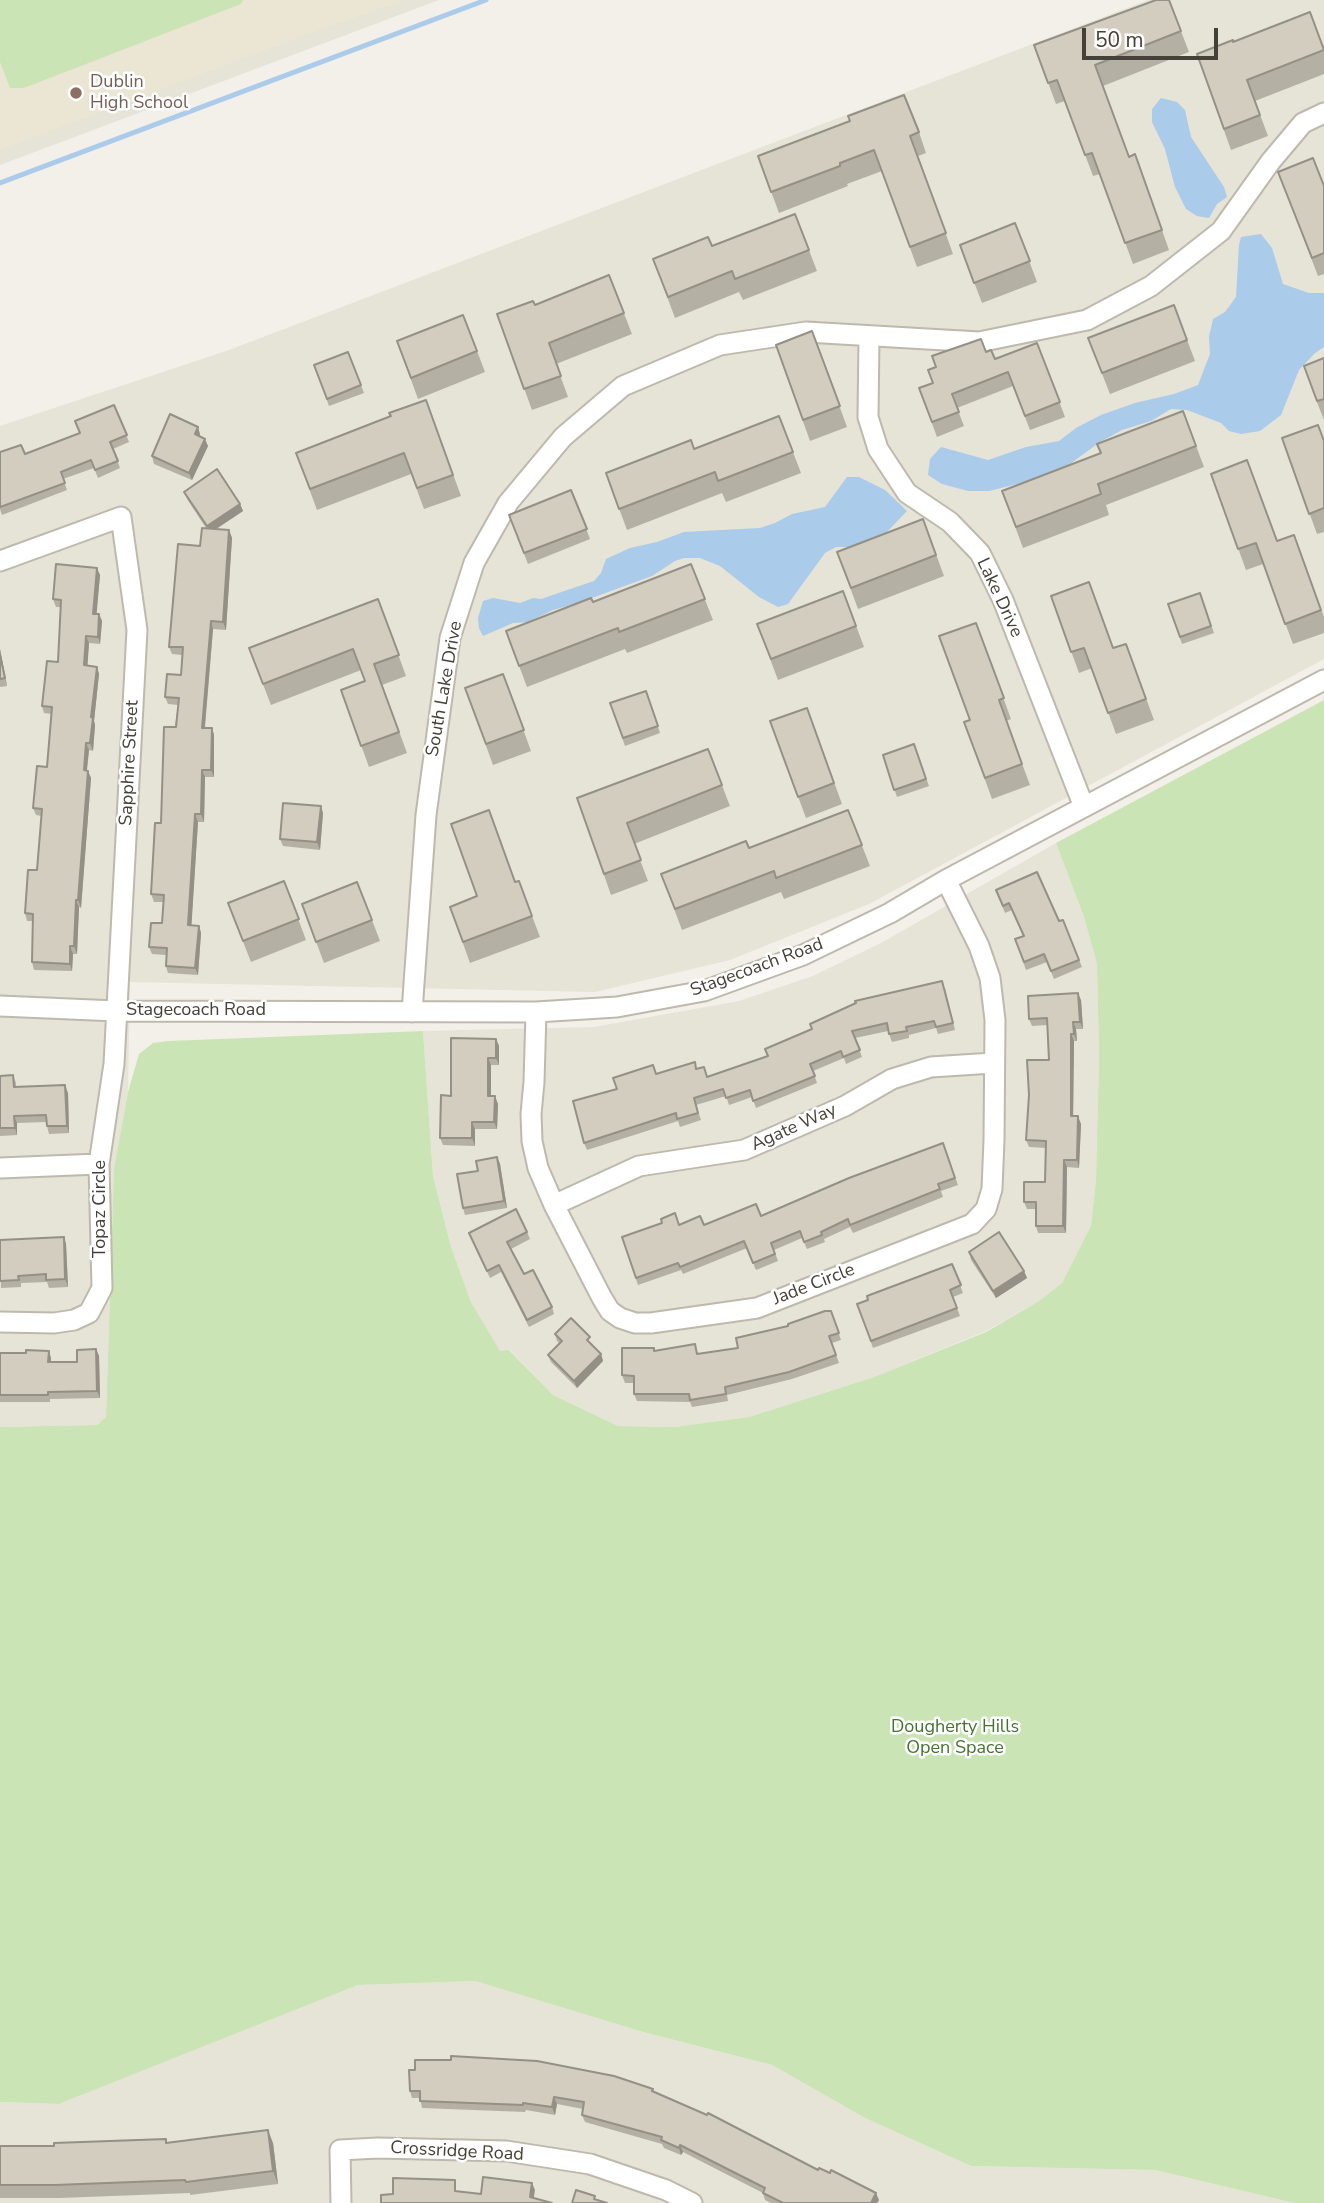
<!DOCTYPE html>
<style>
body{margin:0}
#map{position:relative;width:1324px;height:2203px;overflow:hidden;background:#f3f0e9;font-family:"Nunito Sans",sans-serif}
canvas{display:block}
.scale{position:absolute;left:1082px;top:28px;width:136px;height:32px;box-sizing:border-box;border:4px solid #464138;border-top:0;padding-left:9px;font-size:21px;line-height:24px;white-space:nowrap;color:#464138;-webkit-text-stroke:5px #fff;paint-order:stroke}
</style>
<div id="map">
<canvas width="1324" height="2203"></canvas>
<div class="scale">50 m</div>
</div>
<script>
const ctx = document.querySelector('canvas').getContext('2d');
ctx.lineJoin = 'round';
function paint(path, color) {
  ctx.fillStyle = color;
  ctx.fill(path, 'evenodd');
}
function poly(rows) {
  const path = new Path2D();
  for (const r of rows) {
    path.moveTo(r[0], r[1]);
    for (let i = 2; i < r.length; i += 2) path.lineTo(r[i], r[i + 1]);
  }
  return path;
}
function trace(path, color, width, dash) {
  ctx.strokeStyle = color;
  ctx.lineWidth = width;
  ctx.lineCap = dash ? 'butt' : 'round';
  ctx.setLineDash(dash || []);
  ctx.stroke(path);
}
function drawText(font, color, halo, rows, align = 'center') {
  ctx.font = font + ' "Nunito Sans",sans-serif';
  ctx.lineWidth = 5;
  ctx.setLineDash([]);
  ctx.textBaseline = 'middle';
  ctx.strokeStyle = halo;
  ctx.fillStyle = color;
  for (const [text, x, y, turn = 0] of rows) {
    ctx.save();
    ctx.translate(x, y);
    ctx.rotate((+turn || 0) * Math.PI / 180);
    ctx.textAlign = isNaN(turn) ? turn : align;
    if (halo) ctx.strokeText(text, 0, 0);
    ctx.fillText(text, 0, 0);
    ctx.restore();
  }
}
const residential = poly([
 [0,0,439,0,0,165],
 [1148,0,1324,0,1324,659,869,904,730,960,595,992,130,982,128,1092,114,1170,106,1417,97,1425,0,1427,0,426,229,350],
 [1056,843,1084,917,1097,964,1099,1058,1096,1180,1091,1227,1062,1283,1039,1301,986,1331,874,1377,749,1417,674,1427,618,1426,553,1395,510,1350,500,1352,471,1302,451,1247,433,1176,423,1031,594,1027,739,1001,813,976,881,943],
 [475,1981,643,2032,772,2065,865,2118,971,2166,1155,2170,1294,2203,0,2203,0,2102,59,2104,358,1985]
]);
const education = poly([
 [0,0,405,0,305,35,0,150]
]);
const green = poly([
 [0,0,243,0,241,4,24,88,10,88,0,62],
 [1324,700,1324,2203,1294,2203,1155,2170,971,2166,865,2118,772,2065,643,2032,475,1981,358,1985,59,2104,0,2102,0,1427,97,1425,106,1417,114,1169,128,1092,139,1054,153,1043,169,1041,423,1031,433,1176,451,1247,471,1302,500,1351,509,1350,553,1395,618,1426,674,1427,749,1417,874,1377,986,1332,1039,1301,1062,1283,1091,1226,1096,1180,1099,1058,1097,964,1084,917,1056,843]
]);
const water = poly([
 [1161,98,1177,102,1185,110,1191,137,1224,187,1227,197,1217,204,1209,218,1197,216,1186,209,1175,187,1165,149,1152,122,1152,109],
 [1261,234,1272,248,1283,284,1309,293,1324,293,1324,347,1315,353,1299,370,1281,415,1260,431,1241,434,1229,431,1221,423,1187,410,1171,409,1151,421,1122,430,1100,442,1063,469,1017,484,989,491,968,491,942,484,928,475,930,459,941,447,988,460,1026,447,1059,441,1076,428,1101,415,1135,403,1174,394,1198,385,1210,354,1209,337,1213,319,1225,312,1236,297,1239,245,1241,237],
 [847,477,859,477,885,490,907,511,882,537,855,547,836,547,825,553,788,604,778,607,759,597,720,566,700,558,684,558,675,561,652,576,578,603,553,610,528,622,513,623,483,636,479,628,478,618,483,601,493,598,520,603,533,598,541,599,594,581,601,573,606,559,630,548,657,542,684,532,760,528,775,523,792,514,825,507]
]);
const stream = poly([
 [0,183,486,0]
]);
const minor = poly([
 [869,336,868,417,878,449,907,493,950,522,980,553,1003,600,1084,807],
 [0,561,121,517,137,630,114,1064,99,1164,102,1288,89,1313,74,1320,54,1323,0,1322],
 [0,1006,116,1011,536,1012,617,1007,704,991,803,955,890,913,946,880,1324,680],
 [412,1012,426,815,450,638,474,563,508,503,563,437,623,386,720,345,806,332,979,342,1087,320,1151,286,1221,231,1271,161,1303,123,1324,113],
 [536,1012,534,1082,531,1114,532,1141,538,1168,554,1205,602,1298,610,1311,620,1318,635,1323,651,1323,757,1308,972,1224,986,1209,992,1189,994,1140,995,1020,990,978,979,946,946,880],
 [0,1168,99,1164],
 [554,1205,639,1166,744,1150,845,1106,892,1079,931,1067,993,1063],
 [341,2203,340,2150,378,2148,506,2151,590,2164,666,2190,692,2203]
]);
const wall = poly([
 [1169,0,1189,52,1103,86,1129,157,1135,154,1169,250,1133,264,1100,174,1093,176,1065,101,1056,104,1034,45],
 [1233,42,1324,48,1324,74,1255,101,1268,136,1231,150,1197,54],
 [919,132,926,153,918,156,953,254,917,267,882,171,847,184,848,186,779,213,758,156],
 [1278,172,1324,186,1324,274,1318,276],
 [795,214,817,271,743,300,739,292,675,318,653,259,712,246],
 [1015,223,1037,282,982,303,960,245],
 [609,275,632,334,556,364,568,397,532,410,497,314,535,305],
 [1174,305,1195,361,1110,394,1088,338],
 [812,331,847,427,810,441,776,345],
 [397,341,477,351,485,372,418,399],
 [1037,343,1065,417,1030,430,1013,386,957,408,964,426,937,437,919,388,933,383,986,352,995,359],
 [348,352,364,393,329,406,314,365],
 [1324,358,1324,420,1311,387],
 [426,400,461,496,424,509,411,474,317,510,296,453,391,416],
 [114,405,129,442,113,449,120,468,98,478,94,468,63,479,67,490,2,515,0,509,0,452,25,454,80,433],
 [1183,411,1204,467,1106,505,1109,515,1023,548,1002,491,1100,454],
 [779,416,801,473,726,502,722,493,627,530,606,473,694,449],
 [200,434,200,436,208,446,192,480,154,464,152,456],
 [1282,438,1324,441,1324,532,1317,534],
 [1211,474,1277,541,1294,535,1324,617,1324,633,1293,644,1263,564,1246,570],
 [571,490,590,539,528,564,509,515],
 [184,492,240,504,243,511,216,529,229,530,232,538,226,630,213,629,205,728,212,728,214,735,214,777,205,777,204,822,198,822,191,926,199,926,201,933,198,975,168,973,166,966,166,955,152,954,149,947,162,923,163,902,154,902,151,894,178,705,168,704,165,697,181,675,182,655,172,654,169,647,200,546,206,528,187,499],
 [923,519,944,576,858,609,837,552],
 [691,564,713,620,627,653,625,649,527,687,506,631,593,602],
 [100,575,96,614,99,614,102,621,100,644,89,643,87,666,97,667,99,674,94,721,95,725,93,751,89,750,87,770,91,778,81,908,79,907,77,954,73,954,72,971,34,970,32,962,33,921,27,921,25,913,37,870,42,816,36,815,33,808,47,767,52,714,44,713,42,706,58,662,61,607,56,607,53,599],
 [843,591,864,647,778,680,757,624],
 [1200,593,1214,633,1182,644,1168,604],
 [1051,596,1113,648,1126,644,1154,720,1116,734,1092,668,1079,673],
 [378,599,406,676,382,685,407,753,369,767,341,690,365,681,361,670,271,705,249,648],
 [976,623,1011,719,1006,721,1030,785,992,799,964,722,970,720],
 [0,649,7,686,0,687],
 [503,674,531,751,493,765,465,688],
 [646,691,660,733,625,746,610,703],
 [807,708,842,804,806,818,770,721],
 [914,744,929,786,897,797,883,755],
 [708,749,730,806,634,844,648,881,611,895,577,798],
 [848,810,870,866,784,899,781,892,682,930,661,874,749,848],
 [323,813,320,850,283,846,280,839],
 [284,881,306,940,251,962,228,903],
 [515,882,532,916,540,937,470,963,450,907],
 [996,890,1059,921,1063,920,1082,967,1054,979,1047,962,1026,970,1015,939,1023,936,1012,910,1005,913],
 [302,904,372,920,380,941,324,963],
 [945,988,955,1030,938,1034,936,1028,909,1035,909,1038,892,1042,888,1031,855,1038,862,1057,846,1064,844,1058,813,1071,817,1083,768,1103,756,1108,752,1097,729,1105,726,1096,696,1105,701,1120,680,1127,678,1121,587,1150,584,1143,617,1089,656,1074,697,1069,707,1077,767,1056],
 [1081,1000,1083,1029,1076,1029,1077,1041,1074,1041,1073,1116,1081,1124,1079,1168,1067,1167,1066,1233,1038,1233,1036,1226,1036,1209,1027,1209,1024,1202,1045,1182,1046,1148,1029,1147,1026,1140,1049,1060,1047,1025,1032,1026,1029,1019],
 [496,1039,499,1046,499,1065,491,1065,491,1096,498,1104,497,1129,475,1129,475,1146,443,1145,440,1138,451,1096],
 [13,1075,16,1083,16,1087,68,1093,69,1133,49,1134,46,1122,17,1123,17,1135,0,1136,0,1076],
 [943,1143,958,1185,941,1191,943,1197,853,1233,850,1227,824,1239,825,1242,807,1249,802,1238,774,1250,778,1261,756,1270,747,1248,683,1274,681,1270,638,1285,622,1237,679,1225,704,1225,761,1216],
 [497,1157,500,1164,507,1208,465,1215,463,1208],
 [527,1232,530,1239,511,1249,524,1274,552,1307,554,1314,529,1327,501,1272,490,1278,469,1233],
 [64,1237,66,1244,68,1287,49,1288,47,1282,21,1283,21,1287,1,1288,0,1240],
 [969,1252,1024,1271,1027,1278,996,1298,971,1260],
 [952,1264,963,1293,953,1297,960,1316,873,1348,857,1304],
 [831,1311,841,1340,832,1343,839,1363,792,1379,727,1395,728,1401,692,1407,690,1402,637,1401,634,1394,634,1383,625,1383,622,1375,655,1351,698,1352,698,1354,738,1348,788,1326],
 [555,1334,593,1344,592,1345,601,1354,603,1361,577,1388,551,1362,548,1355,559,1343,557,1341],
 [96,1349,99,1356,100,1398,50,1399,50,1402,0,1402,0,1353,51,1358,51,1362,77,1362],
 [410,2091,654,2092,879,2200,877,2203,771,2203,765,2200,763,2193,683,2152,681,2155,664,2148,662,2144,585,2122,582,2115,583,2109,557,2104,555,2115,526,2110,525,2112,422,2108,420,2098,412,2098],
 [166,2139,167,2143,273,2143,278,2184,190,2195,190,2193,60,2198,0,2198,0,2146,54,2146]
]);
const shadedWall = poly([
 [198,427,200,434,197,441,195,434],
 [205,439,208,446,192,480,189,473],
 [240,504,243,511,210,533,207,526],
 [229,530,232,538,226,630,223,622],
 [97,568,100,575,96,621,93,614],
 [99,614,102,621,100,644,98,637],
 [211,621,213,629,204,735,202,728],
 [86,636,89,643,87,673,84,665],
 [0,649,7,686,5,678,0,655],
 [97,667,99,674,94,721,95,725,93,751,90,743,91,717],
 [212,728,214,735,214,777,211,770],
 [86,743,89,750,86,777,84,770],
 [202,770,205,777,204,822,201,814],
 [88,771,91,778,81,908,78,900],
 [321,806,323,813,320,850,317,842],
 [195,814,198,822,191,933,188,925],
 [76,900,79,907,77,954,74,946],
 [199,926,201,933,198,975,195,968],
 [70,946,73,954,72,971,70,964],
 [1078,993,1081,1000,1083,1029,1080,1022],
 [1073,1022,1076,1029,1077,1041,1074,1034],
 [1071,1034,1074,1041,1073,1123,1071,1116],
 [496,1039,499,1046,499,1065,496,1058],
 [488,1058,491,1065,491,1103,488,1096],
 [65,1085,68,1093,69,1133,67,1126],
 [495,1096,498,1104,497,1129,494,1122],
 [14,1116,17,1123,17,1135,15,1128],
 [1078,1116,1081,1124,1079,1168,1077,1160],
 [472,1122,475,1129,475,1146,472,1138],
 [497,1157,500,1164,507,1208,504,1201],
 [1064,1160,1067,1167,1066,1233,1063,1226],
 [64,1237,66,1244,68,1287,65,1279],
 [1024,1271,1027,1278,996,1298,993,1291],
 [96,1349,99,1356,100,1398,97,1391],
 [49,1351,51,1358,51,1369,48,1362],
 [601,1354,603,1361,577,1388,574,1381],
 [554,2097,557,2104,555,2115,552,2107],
 [268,2130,273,2143,278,2184,273,2171],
 [680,2145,683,2152,681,2155,679,2148],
 [532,2183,535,2190,533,2203,530,2197],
 [876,2193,879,2200,877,2203,871,2203]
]);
const building = poly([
 [1156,0,1169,0,1181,31,1095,65,1129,157,1135,154,1162,230,1125,243,1092,153,1085,155,1057,80,1048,83,1034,45,1156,0],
 [1310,12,1324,50,1247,80,1260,115,1224,129,1197,54,1233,40,1233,42,1310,12],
 [904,95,919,132,910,136,946,233,910,247,874,150,840,163,840,166,771,192,758,156,850,121,848,116,904,95],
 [1313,158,1324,186,1324,253,1312,258,1278,172,1313,158],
 [795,214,809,250,735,279,732,271,668,297,653,259,708,237,712,246,795,214],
 [1015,223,1030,261,974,283,960,245,1015,223],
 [609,275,624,313,549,343,561,376,524,389,497,314,533,301,535,305,609,275],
 [1174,305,1187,340,1102,373,1088,338,1174,305],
 [463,315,477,351,411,378,397,341,463,315],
 [812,331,840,406,803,420,776,345,812,331],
 [981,339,986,352,991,350,995,359,1037,343,1060,402,1025,416,1008,372,952,394,959,412,932,422,919,388,933,383,928,370,936,367,932,356,981,339],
 [348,352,361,385,327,399,314,365,348,352],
 [1324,358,1324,399,1317,401,1304,366,1324,358],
 [426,400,453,475,417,488,404,453,310,489,296,453,391,416,389,413,426,400],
 [114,405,127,435,110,442,118,461,95,470,91,460,61,472,65,483,0,507,0,452,21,445,25,454,80,433,75,421,114,405],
 [1183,411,1196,446,1098,484,1101,494,1016,527,1002,491,1101,453,1097,444,1183,411],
 [170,414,198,427,195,434,205,439,189,473,152,456,170,414],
 [779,416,793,452,718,481,715,472,619,509,606,473,691,440,694,449,779,416],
 [1318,425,1324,441,1324,508,1309,514,1282,438,1318,425],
 [1247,460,1277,541,1294,535,1321,610,1285,624,1256,543,1238,549,1211,474,1247,460],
 [217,469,240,504,207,526,184,492,217,469],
 [571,490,587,529,524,553,509,515,571,490],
 [923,519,936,555,851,588,837,552,923,519],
 [202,528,229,530,223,622,211,621,202,728,212,728,211,770,202,770,201,814,195,814,188,925,199,926,195,968,166,966,167,948,149,947,151,923,162,923,164,895,151,894,155,823,161,823,164,727,176,727,179,698,165,697,167,674,181,675,183,647,169,647,178,544,200,546,202,528],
 [56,564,97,568,93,614,99,614,98,637,86,636,84,665,97,667,91,717,93,718,90,743,86,743,84,770,88,771,78,900,76,900,74,946,70,946,70,964,32,962,33,914,25,913,28,870,37,870,42,809,33,808,37,766,47,767,52,707,42,706,47,661,58,662,61,600,53,599,56,564],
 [691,564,705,599,619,632,618,628,519,666,506,631,591,598,593,602,691,564],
 [1089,582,1113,648,1126,644,1146,699,1108,713,1084,648,1071,652,1051,596,1089,582],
 [843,591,856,626,771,659,757,624,843,591],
 [1200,593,1211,626,1180,637,1168,604,1200,593],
 [378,599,399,655,374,664,399,732,361,746,341,690,365,681,353,649,263,684,249,648,378,599],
 [976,623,1004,698,999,700,1022,764,985,778,964,722,970,720,939,636,976,623],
 [0,655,5,678,0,679,0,655],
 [503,674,524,730,486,744,465,688,503,674],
 [646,691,658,726,623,738,610,703,646,691],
 [807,708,834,783,798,797,770,721,807,708],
 [914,744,926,779,894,790,883,755,914,744],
 [708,749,722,785,627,823,641,860,604,874,577,798,708,749],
 [283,803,321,806,317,842,280,839,283,803],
 [489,810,515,882,519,881,532,916,463,942,450,907,477,896,451,824,489,810],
 [848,810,862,845,776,878,774,871,675,909,661,874,746,841,749,848,848,810],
 [1037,872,1059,921,1063,920,1079,960,1051,971,1044,954,1024,962,1015,939,1024,936,1009,903,1003,906,996,890,1037,872],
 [284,881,299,919,243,941,228,903,284,881],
 [357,882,372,920,316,942,302,904,357,882],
 [942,981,953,1023,936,1027,934,1021,906,1027,907,1031,889,1034,887,1023,852,1031,860,1050,843,1057,841,1051,810,1064,815,1076,766,1096,753,1101,750,1090,726,1098,723,1089,694,1098,698,1113,677,1119,676,1113,584,1143,573,1101,617,1089,613,1078,653,1065,656,1074,695,1062,696,1069,704,1067,707,1077,768,1056,765,1049,812,1029,810,1024,856,1003,855,1001,942,981],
 [1078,993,1080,1022,1073,1022,1074,1034,1071,1034,1071,1116,1078,1116,1077,1160,1064,1160,1063,1226,1036,1226,1036,1202,1024,1202,1024,1182,1045,1182,1046,1141,1026,1140,1029,1095,1027,1060,1049,1060,1047,1018,1029,1019,1028,996,1078,993],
 [451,1038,496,1039,496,1058,488,1058,488,1096,495,1096,494,1122,472,1122,472,1138,440,1138,441,1095,451,1096,451,1038],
 [13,1075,14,1087,65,1085,67,1126,47,1126,46,1115,14,1116,15,1128,0,1128,0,1076,13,1075],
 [943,1143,955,1178,938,1184,940,1189,850,1225,848,1219,821,1232,822,1235,804,1242,800,1231,771,1243,775,1254,753,1263,744,1241,680,1267,678,1263,636,1278,622,1237,662,1223,661,1219,675,1213,679,1225,700,1216,704,1225,756,1204,761,1216,849,1178,943,1143],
 [497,1157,504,1201,463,1208,457,1174,478,1171,476,1161,497,1157],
 [516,1209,527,1232,507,1242,524,1274,533,1270,552,1307,527,1320,499,1265,487,1271,469,1233,516,1209],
 [999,1232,1024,1271,993,1291,969,1252,999,1232],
 [64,1237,65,1279,46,1280,46,1274,18,1276,19,1280,0,1281,0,1240,64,1237],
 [952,1264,961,1285,950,1290,957,1308,871,1341,857,1304,868,1300,867,1296,952,1264],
 [825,1311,831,1311,839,1333,829,1336,836,1355,789,1372,725,1387,726,1394,690,1400,689,1394,634,1394,634,1376,622,1375,622,1348,654,1348,654,1351,695,1344,697,1354,738,1348,736,1338,788,1326,788,1324,825,1311],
 [571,1318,590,1337,587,1340,601,1354,574,1381,548,1355,562,1341,555,1334,571,1318],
 [96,1349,97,1391,48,1392,48,1395,0,1395,0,1353,26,1353,26,1350,49,1351,48,1362,77,1362,77,1350,96,1349],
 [451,2056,537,2061,614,2076,653,2089,652,2091,707,2115,708,2113,818,2170,819,2168,830,2173,831,2170,876,2193,871,2203,783,2203,763,2193,765,2188,680,2145,679,2148,661,2140,662,2137,582,2115,584,2102,554,2097,552,2107,523,2103,523,2105,420,2101,420,2091,410,2091,409,2070,415,2070,415,2060,451,2060,451,2056],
 [268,2130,273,2171,186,2182,185,2180,55,2185,0,2185,0,2146,54,2146,54,2143,166,2139,166,2143,268,2130],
 [483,2177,532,2183,530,2197,552,2203,381,2203,381,2195,393,2194,393,2178,455,2180,455,2191,481,2194,483,2177],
 [576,2190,595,2196,594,2199,607,2203,572,2203,576,2190]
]);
const markers = [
 [76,93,7,"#8d6e63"]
];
const educationNames = [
 ["Dublin",90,83],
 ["High School",90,104]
];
const streetNames = [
 ["Lake Drive",999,598,65],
 ["South Lake Drive",445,689,-80],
 ["Sapphire Street",130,763,-87],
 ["Stagecoach Road",757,968,-20],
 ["Stagecoach Road",196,1011],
 ["Agate Way",794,1128,-24],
 ["Topaz Circle",101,1209,-90],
 ["Jade Circle",814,1285,-21],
 ["Crossridge Road",457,2152,3]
];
const parkNames = [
 ["Dougherty Hills",955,1728],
 ["Open Space",955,1749]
];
paint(residential, '#e6e3d7');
paint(education, '#ebe6d4');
paint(green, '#cbe4b5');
paint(water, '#aacbea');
trace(stream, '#aacbea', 5);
trace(minor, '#beb9ac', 23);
trace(minor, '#fff', 19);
paint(wall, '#b5b0a4');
paint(shadedWall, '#949086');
paint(building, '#d3cdbf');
trace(building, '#949086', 2);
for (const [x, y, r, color] of markers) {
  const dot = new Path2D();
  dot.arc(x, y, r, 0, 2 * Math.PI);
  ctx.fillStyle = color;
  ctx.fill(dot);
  trace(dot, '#fff', 2.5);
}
drawText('18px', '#785e54', '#fff', educationNames, 'left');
drawText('18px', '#464138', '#fff', streetNames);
drawText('18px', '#44732f', '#fff', parkNames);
</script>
